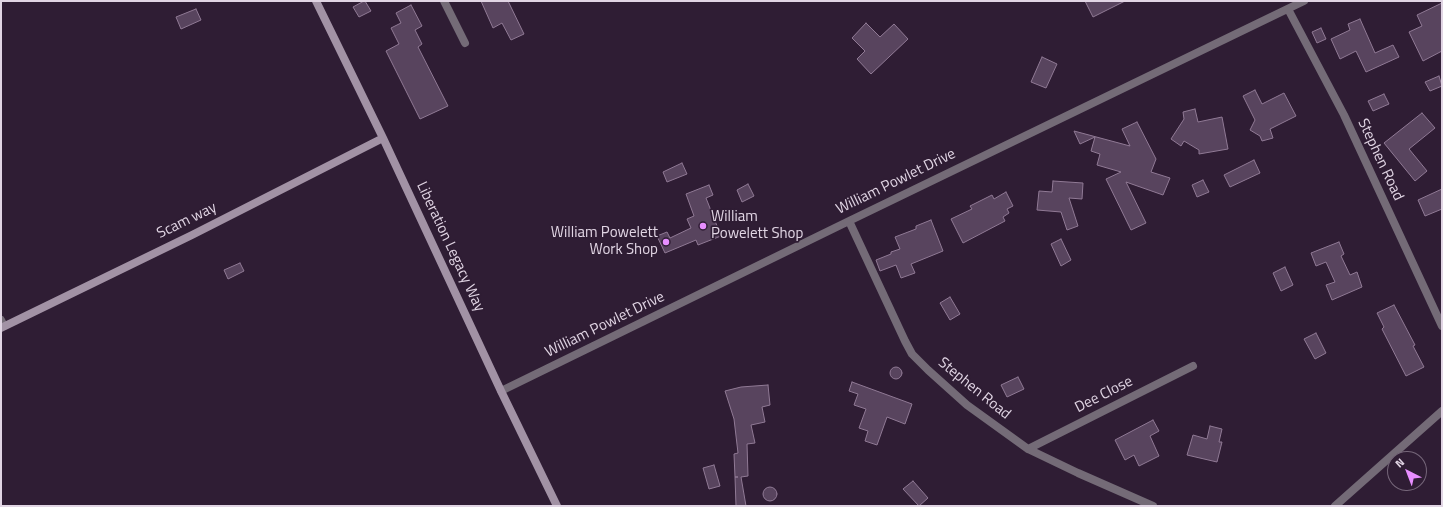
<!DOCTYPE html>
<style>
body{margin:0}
#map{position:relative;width:1443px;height:507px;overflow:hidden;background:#2f1d34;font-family:"Titillium Web",sans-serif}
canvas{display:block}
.frame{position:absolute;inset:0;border:2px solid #e1d5e4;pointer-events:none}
.north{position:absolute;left:1387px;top:451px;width:40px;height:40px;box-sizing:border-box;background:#2f1d34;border:1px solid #76677a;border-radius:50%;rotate:318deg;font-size:11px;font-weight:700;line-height:16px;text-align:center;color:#e1d5e4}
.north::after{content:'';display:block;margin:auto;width:14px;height:18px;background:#e88eff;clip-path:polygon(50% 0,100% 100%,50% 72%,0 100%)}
</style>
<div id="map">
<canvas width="1443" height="507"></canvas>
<div class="frame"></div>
<div class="north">N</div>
</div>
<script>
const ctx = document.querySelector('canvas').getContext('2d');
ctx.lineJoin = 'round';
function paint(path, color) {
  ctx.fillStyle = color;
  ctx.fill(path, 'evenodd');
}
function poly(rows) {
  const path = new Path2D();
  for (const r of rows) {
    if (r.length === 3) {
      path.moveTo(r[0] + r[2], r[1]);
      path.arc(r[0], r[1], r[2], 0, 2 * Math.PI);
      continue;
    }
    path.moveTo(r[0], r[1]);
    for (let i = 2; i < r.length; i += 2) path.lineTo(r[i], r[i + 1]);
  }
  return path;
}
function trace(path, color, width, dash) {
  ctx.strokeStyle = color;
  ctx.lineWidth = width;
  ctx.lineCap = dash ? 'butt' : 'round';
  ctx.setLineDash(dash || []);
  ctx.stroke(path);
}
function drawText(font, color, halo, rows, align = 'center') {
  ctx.font = font + ' "Titillium Web",sans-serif';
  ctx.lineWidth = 3.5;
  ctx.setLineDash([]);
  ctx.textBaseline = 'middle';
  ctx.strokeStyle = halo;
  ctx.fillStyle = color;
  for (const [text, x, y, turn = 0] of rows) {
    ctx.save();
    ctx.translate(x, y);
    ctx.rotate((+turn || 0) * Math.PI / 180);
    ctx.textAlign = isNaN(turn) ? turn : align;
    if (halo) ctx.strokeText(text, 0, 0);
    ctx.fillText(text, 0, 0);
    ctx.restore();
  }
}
const building = poly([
 [364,1,365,1,371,11,359,17,353,7,364,1],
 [481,1,508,1,524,34,511,40,502,23,493,28,481,1],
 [1085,1,1125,1,1093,17,1085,1],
 [1442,3,1442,51,1423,61,1409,32,1422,26,1417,15,1442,3],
 [411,5,422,26,415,30,422,44,418,47,448,106,420,119,386,51,399,44,391,28,401,23,396,13,411,5],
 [196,9,201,20,181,29,176,17,196,9],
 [1360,19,1375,53,1393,45,1399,57,1366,72,1356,51,1340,59,1331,39,1350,30,1348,24,1360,19],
 [866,23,880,37,894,24,908,39,871,74,857,59,865,51,852,38,866,23],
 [1321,28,1326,39,1317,43,1312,32,1321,28],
 [1042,57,1057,64,1046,88,1031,82,1042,57],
 [1439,76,1442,86,1430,91,1425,82,1439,76],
 [1255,90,1262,104,1284,93,1296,116,1270,129,1273,138,1262,141,1260,136,1250,130,1255,120,1243,96,1255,90],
 [1384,94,1389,104,1373,111,1368,101,1384,94],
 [1195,109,1198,122,1222,117,1228,149,1199,154,1199,150,1184,141,1181,146,1171,139,1184,119,1183,112,1195,109],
 [1422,113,1435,128,1409,149,1427,171,1415,181,1384,143,1422,113],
 [1137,122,1156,159,1151,172,1170,178,1163,195,1126,182,1146,223,1131,230,1106,179,1121,172,1097,165,1100,154,1091,151,1095,137,1080,144,1074,131,1130,146,1122,129,1137,122],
 [1254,160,1260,173,1230,187,1224,175,1254,160],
 [682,163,687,174,667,182,663,172,682,163],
 [1203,180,1209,192,1197,197,1192,185,1203,180],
 [1053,181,1083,183,1082,199,1069,198,1078,226,1067,230,1061,212,1037,210,1039,191,1052,192,1053,181],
 [748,184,754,196,742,202,737,190,748,184],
 [709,185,713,195,706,198,721,236,698,245,696,240,665,253,657,236,667,232,670,238,691,228,687,219,694,216,686,194,709,185],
 [1442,189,1442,209,1425,216,1418,200,1442,189],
 [1006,192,1013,206,1007,209,1009,213,1003,217,1005,221,963,243,951,219,972,209,970,206,992,195,994,199,1006,192],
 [931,220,943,251,911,264,915,273,901,278,896,265,880,271,876,260,891,254,891,252,900,249,895,237,916,229,916,226,931,220],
 [1061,239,1071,260,1061,266,1051,244,1061,239],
 [1339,242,1344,254,1341,256,1350,275,1357,272,1362,287,1332,300,1326,285,1335,282,1326,262,1316,266,1311,253,1339,242],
 [240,263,244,271,228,279,224,270,240,263],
 [1285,267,1293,285,1281,291,1273,273,1285,267],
 [950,297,960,314,950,320,940,303,950,297],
 [1394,305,1415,345,1413,346,1424,367,1406,376,1382,329,1384,327,1377,313,1394,305],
 [1316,333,1326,353,1315,359,1304,339,1316,333],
 [896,373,6],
 [1018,377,1024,389,1007,397,1001,385,1018,377],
 [852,382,912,404,905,424,887,417,877,445,865,441,868,431,859,428,866,409,854,405,858,394,849,391,852,382],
 [768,385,770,405,762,407,765,422,751,425,755,443,747,444,748,476,741,477,746,506,736,506,735,477,738,477,735,477,734,454,738,453,734,419,725,391,741,387,768,385],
 [1153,420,1159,431,1150,436,1159,456,1139,466,1134,455,1125,460,1115,440,1153,420],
 [1210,426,1222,429,1219,442,1222,442,1217,462,1187,455,1193,435,1207,439,1210,426],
 [714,465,720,486,709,489,703,468,714,465],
 [913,481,928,498,919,506,903,489,913,481],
 [770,494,7]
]);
const street = poly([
 [444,1,465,43],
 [1288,9,1344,115,1442,326],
 [849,221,905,341,912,354,928,370,967,405,1028,449,1078,473,1153,506],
 [1,320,4,326],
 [501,391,849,221,1304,1],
 [1028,449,1193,366],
 [1335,506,1442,411]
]);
const secondary = poly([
 [316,1,383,138,501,391,557,506],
 [1,328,192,235,383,138]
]);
const markers = [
 [703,226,4,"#e88eff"],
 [666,242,4,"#e88eff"]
];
const streetNames = [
 ["Stephen Road",1380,160,65],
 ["William Powlet Drive",896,182,-26],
 ["Scam way",187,221,-26],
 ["Liberation Legacy Way",450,247,65],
 ["William Powlet Drive",605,325,-26],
 ["Stephen Road",974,389,39],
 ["Dee Close",1104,395,-27]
];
const poiNames = [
 ["William",711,217],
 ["Powelett Shop",711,234],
 ["William Powelett",658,233,"right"],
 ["Work Shop",658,250,"right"]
];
paint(building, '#58445e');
trace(building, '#907a95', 1);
trace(street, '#746b77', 8);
trace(secondary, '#a292a5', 8);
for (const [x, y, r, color] of markers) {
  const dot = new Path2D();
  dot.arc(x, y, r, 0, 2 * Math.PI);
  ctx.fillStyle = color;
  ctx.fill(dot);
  trace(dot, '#2f1d34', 1.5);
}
drawText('15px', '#e1d5e4', '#2f1d34', streetNames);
drawText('15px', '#e1d5e4', '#2f1d34', poiNames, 'left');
</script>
